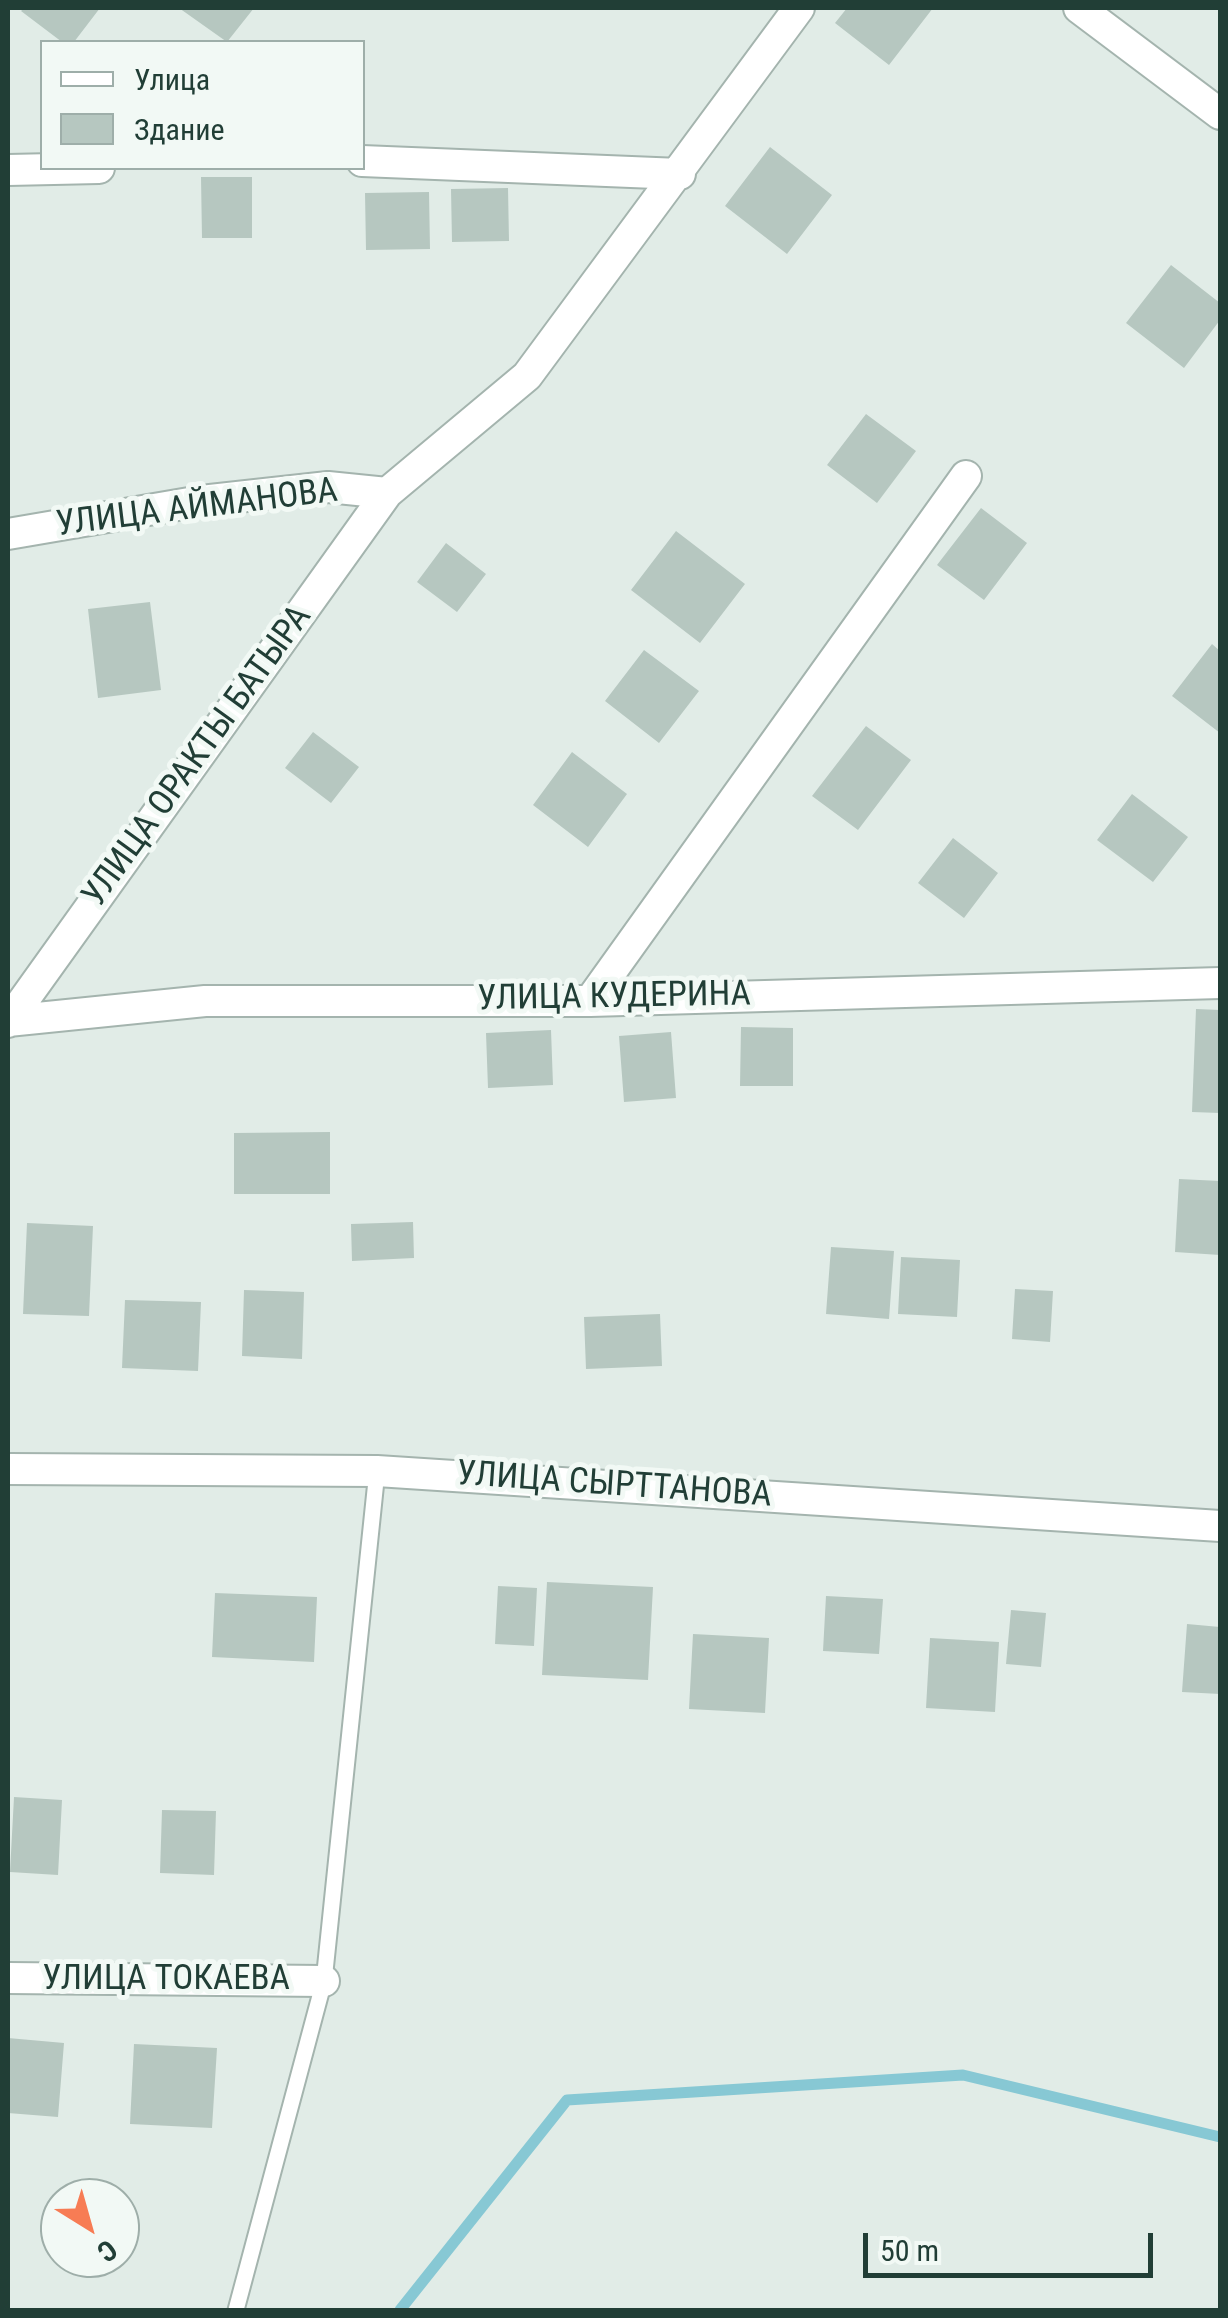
<!DOCTYPE html>
<meta charset="utf-8">
<style>
body{margin:0}
#map{position:relative;width:1228px;height:2318px;overflow:hidden;background:#e1ece7;font-family:"Roboto Condensed",sans-serif}
canvas{display:block}
.frame{position:absolute;inset:0;border:10px solid #213e36;pointer-events:none}
.legend{position:absolute;left:40px;top:40px;width:325px;height:130px;box-sizing:border-box;background:#f2f9f5;border:2px solid #9eaea9;margin:0;padding:12px 18px;list-style:none;font-size:30px;color:#213e36}
.legend li{display:flex;align-items:center;gap:20px;height:50px}
.legend b{width:50px;border:2px solid #9eaea9}
.north{position:absolute;left:40px;top:2178px;width:100px;height:100px;box-sizing:border-box;background:#f2f9f5;border:2px solid #9eaea9;border-radius:50%;rotate:143deg;font-size:28px;font-weight:700;line-height:40px;text-align:center;color:#213e36}
.north::after{content:'';display:block;margin:auto;width:35px;height:45px;background:#f77c54;clip-path:polygon(50% 0,100% 100%,50% 72%,0 100%)}
.scale{position:absolute;left:863px;top:2233px;width:290px;height:45px;box-sizing:border-box;border:5px solid #213e36;border-top:0;padding-left:12px;font-size:30px;line-height:35px;white-space:nowrap;color:#213e36;-webkit-text-stroke:8px #f2f9f5;paint-order:stroke}
</style>
<div id="map">
<canvas width="1228" height="2318"></canvas>
<div class="frame"></div>
<ul class="legend">
<li><b style="height:12px;background:#fff"></b>Улица</li>
<li><b style="height:28px;background:#b6c7c0"></b>Здание</li>
</ul>
<div class="north">С</div>
<div class="scale">50 m</div>
</div>
<script>
const ctx = document.querySelector('canvas').getContext('2d');
ctx.lineJoin = 'round';
function poly(rows) {
  const path = new Path2D();
  for (const r of rows) {
    path.moveTo(r[0], r[1]);
    for (let i = 2; i < r.length; i += 2) path.lineTo(r[i], r[i + 1]);
  }
  return path;
}
function trace(path, color, width, dash) {
  ctx.strokeStyle = color;
  ctx.lineWidth = width;
  ctx.lineCap = dash ? 'butt' : 'round';
  ctx.setLineDash(dash || []);
  ctx.stroke(path);
}
function paint(path, color) {
  ctx.fillStyle = color;
  ctx.fill(path, 'evenodd');
}
function drawText(font, color, halo, rows, align = 'center') {
  ctx.font = font + ' "Roboto Condensed",sans-serif';
  ctx.lineWidth = 10;
  ctx.setLineDash([]);
  ctx.textBaseline = 'middle';
  ctx.strokeStyle = halo;
  ctx.fillStyle = color;
  for (const [text, x, y, turn = 0] of rows) {
    ctx.save();
    ctx.translate(x, y);
    ctx.rotate((+turn || 0) * Math.PI / 180);
    ctx.textAlign = isNaN(turn) ? turn : align;
    if (halo) ctx.strokeText(text, 0, 0);
    ctx.fillText(text, 0, 0);
    ctx.restore();
  }
}
const stream = poly([
 [400,2310,567,2100,963,2075,1220,2137]
]);
const building = poly([
 [24,8,100,8,74,42,62,42,21,11],
 [179,8,254,8,227,42],
 [847,8,933,8,889,65,835,23],
 [770,147,832,195,787,254,725,206],
 [201,177,252,177,252,238,202,238],
 [508,188,509,241,452,242,451,189],
 [429,192,430,249,366,250,365,193],
 [1171,265,1220,303,1220,320,1184,368,1126,323],
 [866,414,916,451,877,503,827,465],
 [981,508,1027,543,984,600,937,565],
 [676,531,745,584,700,643,631,590],
 [446,543,486,574,457,612,417,582],
 [150,602,161,690,98,698,88,609],
 [1212,644,1220,651,1220,733,1172,696],
 [644,650,699,691,659,743,605,701],
 [866,726,911,760,858,830,812,796],
 [313,732,359,767,331,803,285,768],
 [572,752,627,794,588,847,533,805],
 [1132,794,1188,837,1153,882,1097,840],
 [953,838,998,873,964,918,918,883],
 [1196,1009,1220,1010,1220,1113,1192,1112],
 [741,1027,793,1028,793,1086,740,1086],
 [551,1030,553,1085,488,1088,486,1033],
 [671,1032,676,1098,624,1102,619,1036],
 [330,1132,330,1194,234,1194,234,1133],
 [1179,1179,1220,1181,1220,1255,1175,1252],
 [413,1222,414,1258,352,1261,351,1224],
 [27,1223,93,1226,89,1316,23,1314],
 [831,1247,894,1251,889,1319,826,1314],
 [901,1257,960,1260,957,1317,898,1314],
 [1015,1289,1053,1291,1050,1342,1012,1339],
 [244,1290,304,1292,302,1359,242,1356],
 [125,1300,201,1302,198,1371,122,1368],
 [660,1314,662,1366,586,1369,584,1317],
 [547,1582,653,1587,648,1680,542,1675],
 [498,1586,537,1588,534,1646,495,1644],
 [215,1593,317,1597,314,1662,212,1657],
 [826,1596,883,1599,879,1654,823,1651],
 [1011,1610,1046,1613,1041,1667,1006,1664],
 [1187,1624,1220,1627,1220,1694,1182,1692],
 [693,1634,769,1638,765,1713,689,1709],
 [930,1638,999,1642,995,1712,926,1708],
 [14,1797,62,1800,58,1875,10,1872],
 [162,1810,216,1811,214,1875,160,1873],
 [8,2038,64,2043,58,2117,8,2113],
 [134,2044,217,2048,212,2128,130,2124]
]);
const service = poly([
 [236,2310,324,1981,377,1471]
]);
const minor = poly([
 [362,161,680,174],
 [8,170,99,168],
 [8,534,201,501,328,487,387,493],
 [590,1001,966,476],
 [8,1021,205,1001,590,1001,1220,983],
 [8,1022,387,493,527,376,799,8],
 [8,1469,377,1471,1220,1526],
 [8,1978,324,1981]
]);
const tertiary = poly([
 [1079,8,1220,114]
]);
const streetNames = [
 ["УЛИЦА АЙМАНОВА",197,509,-7],
 ["УЛИЦА ОРАКТЫ БАТЫРА",198,757,-54],
 ["УЛИЦА КУДЕРИНА",614,998,-1],
 ["УЛИЦА СЫРТТАНОВА",614,1486,4],
 ["УЛИЦА ТОКАЕВА",166,1980]
];
trace(stream, '#87c8d4', 11);
paint(building, '#b6c7c0');
trace(service, '#a4b4ae', 19);
trace(minor, '#a4b4ae', 34);
trace(tertiary, '#a4b4ae', 34);
trace(service, '#fff', 15);
trace(minor, '#fff', 30);
trace(tertiary, '#fff', 30);
drawText('35px', '#213e36', '#f2f9f5', streetNames);
</script>
